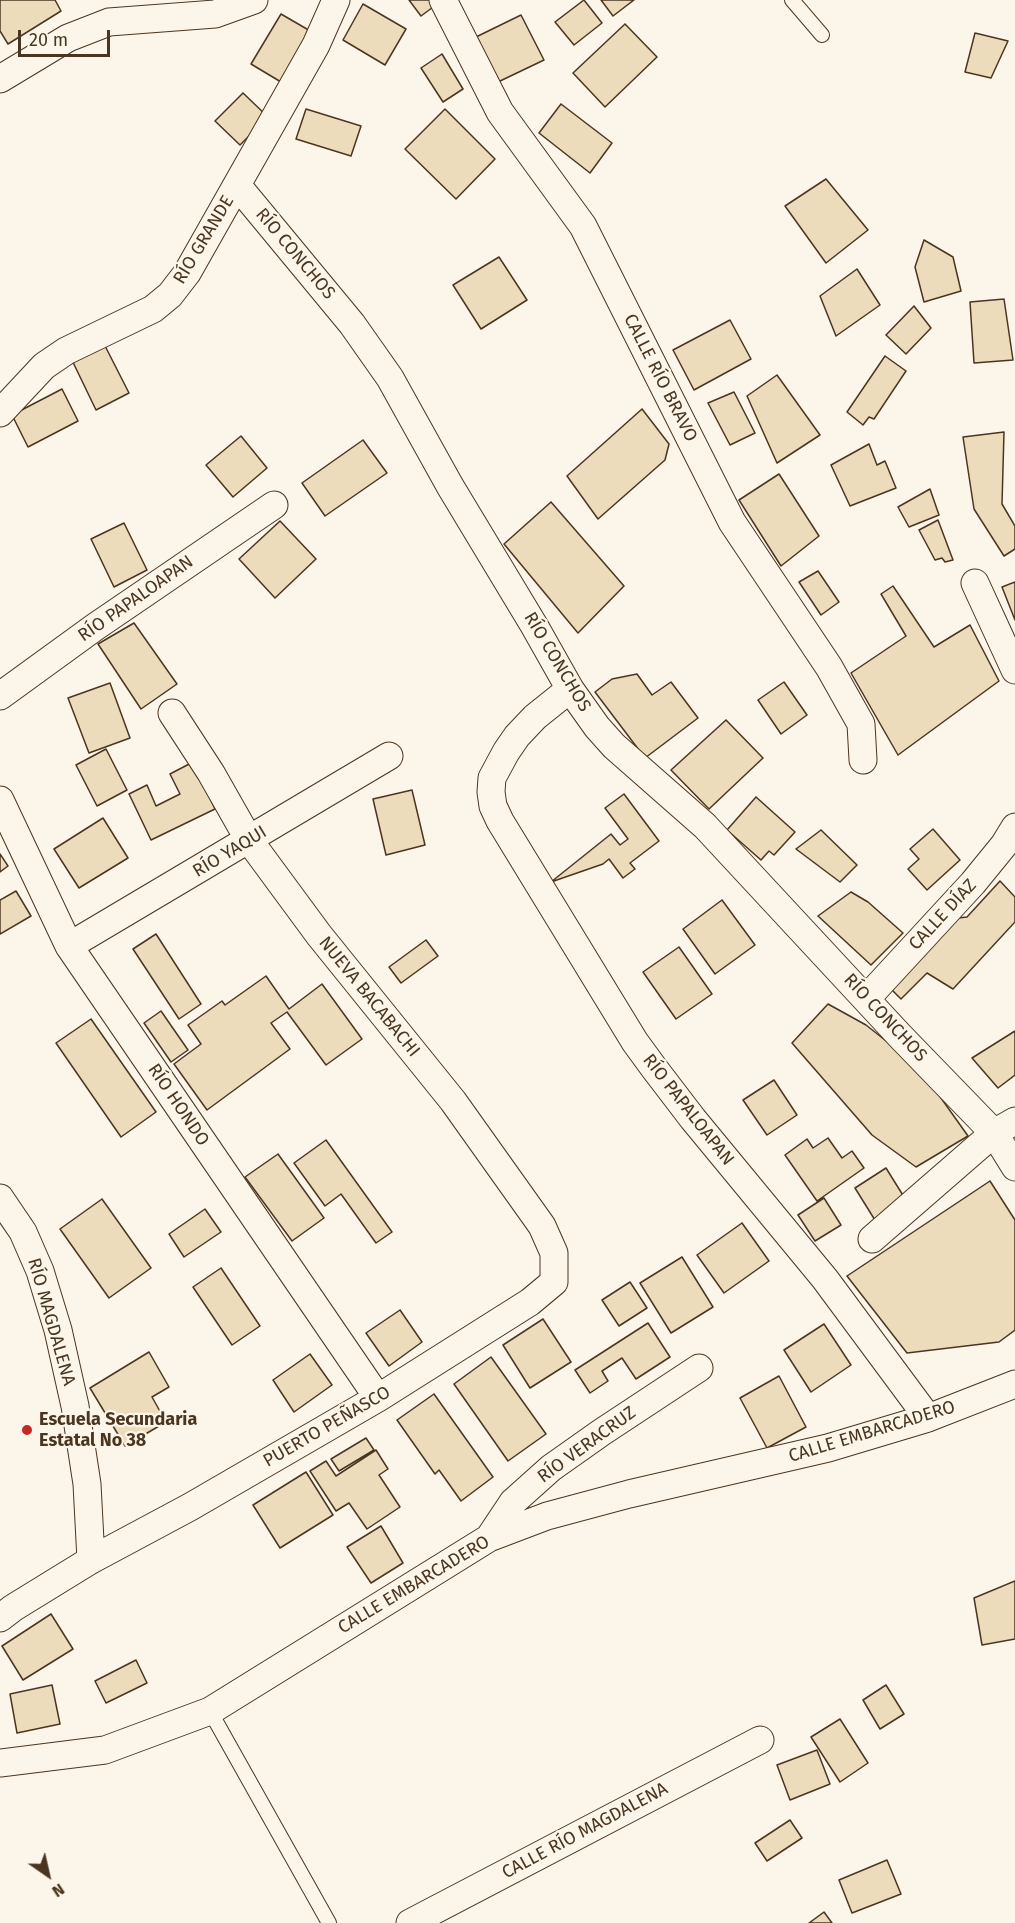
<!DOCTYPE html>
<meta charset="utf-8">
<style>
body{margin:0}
#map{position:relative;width:1015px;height:1923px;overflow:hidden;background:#fbf6e9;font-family:"Fira Sans",sans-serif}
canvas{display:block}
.north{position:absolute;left:18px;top:1845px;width:60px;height:60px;-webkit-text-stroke:4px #fbf6e9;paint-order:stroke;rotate:146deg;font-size:16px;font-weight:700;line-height:24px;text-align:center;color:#4a3520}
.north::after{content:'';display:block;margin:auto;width:21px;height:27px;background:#4a3520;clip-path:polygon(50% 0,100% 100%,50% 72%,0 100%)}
.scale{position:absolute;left:18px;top:30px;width:92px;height:27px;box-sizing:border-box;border:3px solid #4a3520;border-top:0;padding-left:8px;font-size:18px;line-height:21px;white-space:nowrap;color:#4a3520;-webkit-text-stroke:4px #fbf6e9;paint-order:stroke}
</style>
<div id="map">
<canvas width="1015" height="1923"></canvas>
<div class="north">N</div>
<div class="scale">20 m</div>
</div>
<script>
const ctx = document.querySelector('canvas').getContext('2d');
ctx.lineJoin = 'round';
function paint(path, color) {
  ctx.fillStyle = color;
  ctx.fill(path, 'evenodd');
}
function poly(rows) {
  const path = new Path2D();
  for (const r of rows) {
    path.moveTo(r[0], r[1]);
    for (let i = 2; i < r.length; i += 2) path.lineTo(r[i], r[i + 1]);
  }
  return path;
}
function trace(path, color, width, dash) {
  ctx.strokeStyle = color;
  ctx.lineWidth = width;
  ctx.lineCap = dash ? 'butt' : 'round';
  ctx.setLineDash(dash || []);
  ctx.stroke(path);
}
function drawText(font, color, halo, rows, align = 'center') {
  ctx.font = font + ' "Fira Sans",sans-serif';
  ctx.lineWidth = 4.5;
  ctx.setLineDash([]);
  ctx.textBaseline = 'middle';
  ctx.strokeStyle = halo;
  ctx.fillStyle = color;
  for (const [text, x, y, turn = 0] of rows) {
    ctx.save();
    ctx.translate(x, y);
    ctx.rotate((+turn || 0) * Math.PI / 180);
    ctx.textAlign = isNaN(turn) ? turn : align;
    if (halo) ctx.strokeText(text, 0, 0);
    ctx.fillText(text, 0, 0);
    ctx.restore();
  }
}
const building = poly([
 [0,0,55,0,61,11,8,44,0,31,0,0],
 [409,0,438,0,440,2,421,16,409,0],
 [584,0,602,23,574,45,555,22,584,0],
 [601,0,634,0,613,16,601,0],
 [363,4,406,29,385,65,343,40,363,4],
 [281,14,312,32,281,82,251,64,281,14],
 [521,15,544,60,498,82,476,37,521,15],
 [625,24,657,57,605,107,573,73,625,24],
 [975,33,1008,41,991,78,965,72,975,33],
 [442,54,463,89,443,102,421,68,442,54],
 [243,93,268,117,240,145,215,121,243,93],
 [561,104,612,143,590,173,539,133,561,104],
 [306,109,361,126,351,156,296,139,306,109],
 [445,109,495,159,456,199,405,149,445,109],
 [826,179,868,230,826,263,785,206,826,179],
 [924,240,953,257,961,291,924,302,915,267,924,240],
 [499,257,527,300,481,329,453,285,499,257],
 [857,269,880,305,836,336,820,296,857,269],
 [1004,299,1013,360,974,363,970,302,1004,299],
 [914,306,931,328,906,354,886,335,914,306],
 [730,320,751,359,694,390,673,350,730,320],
 [101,338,129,393,96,410,69,354,101,338],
 [885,356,906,371,874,419,869,417,863,425,847,412,885,356],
 [777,375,820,435,777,463,747,396,777,375],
 [62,389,78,421,28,447,12,415,62,389],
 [734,392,755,433,730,445,708,403,734,392],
 [642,409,669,444,665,460,598,519,567,476,642,409],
 [1004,432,1002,504,1015,526,1015,549,1004,556,974,509,963,437,1004,432],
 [241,436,267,468,233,497,206,465,241,436],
 [363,440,387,473,325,516,302,483,363,440],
 [869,444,877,465,885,461,896,488,850,506,831,465,869,444],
 [779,474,819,536,781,566,739,500,779,474],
 [930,489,939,515,909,527,898,507,930,489],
 [551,502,624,586,578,633,504,544,551,502],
 [938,520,953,560,945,562,942,558,935,560,919,530,938,520],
 [280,521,316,559,275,598,239,559,280,521],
 [124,523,147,570,114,587,91,539,124,523],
 [818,571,839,602,821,615,799,582,818,571],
 [1015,582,1015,620,1002,587,1015,582],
 [893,586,934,647,970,625,999,681,898,755,851,673,906,636,881,594,893,586],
 [134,623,177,684,141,709,98,644,134,623],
 [637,674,652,695,671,682,698,718,645,758,595,692,612,679,637,674],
 [784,682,807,715,781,734,758,700,784,682],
 [110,683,130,738,89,753,68,698,110,683],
 [726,720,763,758,709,809,671,770,726,720],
 [106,749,127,790,97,806,76,765,106,749],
 [193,762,215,809,151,840,129,794,147,785,156,806,180,794,170,774,193,762],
 [412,790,425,845,386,855,373,799,412,790],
 [624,794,659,841,630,863,635,869,623,878,609,859,603,864,551,882,611,834,620,845,628,839,605,808,624,794],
 [756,797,795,832,774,855,769,851,761,860,727,830,756,797],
 [103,818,128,858,79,888,54,849,103,818],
 [933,829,960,860,927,890,908,869,919,859,910,849,933,829],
 [821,830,857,865,840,882,796,849,821,830],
 [0,854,8,866,0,872,0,854],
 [1000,881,1015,897,1015,922,953,989,927,973,901,999,889,987,949,919,967,917,1000,881],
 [16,891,31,916,0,934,0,900,16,891],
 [851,892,868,902,903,933,871,965,818,916,851,892],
 [722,900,755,945,715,974,683,929,722,900],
 [156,934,201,1004,179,1019,133,949,156,934],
 [426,940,438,956,401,983,389,967,426,940],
 [679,947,712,994,676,1019,643,972,679,947],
 [266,976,289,1009,322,984,362,1039,326,1065,287,1012,271,1023,290,1049,207,1110,174,1064,201,1044,188,1025,222,1001,225,1005,266,976],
 [828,1004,866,1025,900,1052,936,1091,968,1136,916,1167,872,1135,792,1043,828,1004],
 [161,1011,188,1050,171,1062,144,1023,161,1011],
 [91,1019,156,1112,121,1137,56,1043,91,1019],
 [1015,1031,1015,1075,998,1088,972,1058,1015,1031],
 [774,1080,797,1115,767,1135,743,1100,774,1080],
 [828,1138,842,1158,852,1151,864,1168,817,1201,785,1155,807,1139,813,1148,828,1138],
 [326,1140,392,1232,376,1243,341,1194,325,1206,294,1163,326,1140],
 [278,1154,324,1218,292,1241,245,1177,278,1154],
 [886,1168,909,1205,878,1225,855,1188,886,1168],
 [990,1181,1015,1220,1015,1330,999,1342,907,1353,847,1276,990,1181],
 [824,1198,841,1225,815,1241,798,1215,824,1198],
 [102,1199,151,1268,109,1298,60,1229,102,1199],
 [205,1209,221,1232,184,1257,169,1234,205,1209],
 [742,1223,769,1261,724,1293,697,1255,742,1223],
 [682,1257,713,1307,671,1333,640,1283,682,1257],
 [221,1268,260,1326,232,1345,193,1287,221,1268],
 [630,1282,647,1308,619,1326,602,1300,630,1282],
 [400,1310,422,1342,389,1366,366,1333,400,1310],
 [543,1319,571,1362,530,1388,503,1345,543,1319],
 [648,1323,670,1357,636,1379,622,1358,602,1371,608,1381,590,1393,575,1370,648,1323],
 [824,1324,851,1365,811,1392,784,1350,824,1324],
 [149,1352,169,1387,152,1397,166,1422,125,1446,90,1388,149,1352],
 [310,1354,332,1385,294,1412,273,1380,310,1354],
 [491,1357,546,1434,508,1461,454,1384,491,1357],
 [779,1376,806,1427,767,1448,740,1398,779,1376],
 [434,1394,493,1477,461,1501,439,1470,435,1474,397,1420,434,1394],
 [366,1438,374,1450,339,1471,331,1459,366,1438],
 [376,1450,388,1469,379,1475,400,1507,367,1529,349,1503,336,1511,310,1471,326,1461,336,1476,376,1450],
 [306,1472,333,1515,280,1548,253,1505,306,1472],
 [381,1526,403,1563,371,1583,347,1547,381,1526],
 [1015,1581,1015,1639,982,1645,974,1598,1015,1581],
 [51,1614,73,1649,23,1680,2,1646,51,1614],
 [136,1660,147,1683,106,1703,95,1681,136,1660],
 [52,1685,60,1724,17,1733,10,1694,52,1685],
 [886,1685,904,1714,880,1729,863,1700,886,1685],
 [840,1719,868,1763,840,1782,811,1737,840,1719],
 [817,1750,830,1784,790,1800,777,1765,817,1750],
 [790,1820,802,1838,767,1861,755,1843,790,1820],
 [887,1860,901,1894,852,1913,839,1880,887,1860],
 [824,1912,832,1923,809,1923,824,1912]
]);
const service = poly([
 [792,0,822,35],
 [210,1711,329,1923]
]);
const minor = poly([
 [443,0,500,112,583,226,732,522,829,667,861,724,863,760],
 [0,79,68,38,109,22,215,14,254,0],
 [237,185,352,324,390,378,450,486,535,627,570,689,597,727,614,746,705,826,900,1036,994,1133,1015,1167],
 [0,413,44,366,66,351,153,309,170,295,187,273,316,45,336,0],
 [975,583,1015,670],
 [570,689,535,717,517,736,506,752,492,778,491,792,493,806,500,821,635,1042,654,1068,693,1119,825,1279,928,1418],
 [0,696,95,627,274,505],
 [0,800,69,946,378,1398],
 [69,946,389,756],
 [866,999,973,883,1004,845,1015,827],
 [0,1198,23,1232,40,1271,58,1330,75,1406,87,1484,91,1560],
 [872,1239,994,1133,1015,1121],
 [489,1538,513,1502,551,1468,602,1432,699,1368],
 [0,1618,13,1608,91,1560,190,1507,378,1398,530,1302,554,1282,554,1253,542,1226,453,1101,319,935,249,840,211,773,172,713],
 [0,1763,105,1750,210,1711,489,1538,547,1516,629,1494,828,1448,928,1418,1015,1384],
 [410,1923,760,1740]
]);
const markers = [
 [27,1430,6,"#c62828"]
];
const streetNames = [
 ["RÍO GRANDE",204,240,-59],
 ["RÍO CONCHOS",295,254,50],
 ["CALLE RÍO BRAVO",660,378,63],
 ["RÍO PAPALOAPAN",136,599,-35],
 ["RÍO CONCHOS",557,662,59],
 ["RÍO YAQUI",230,852,-31],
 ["CALLE DÍAZ",943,915,-47],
 ["NUEVA BACABACHI",369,997,51],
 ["RÍO CONCHOS",885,1018,47],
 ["RÍO HONDO",178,1105,56],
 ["RÍO PAPALOAPAN",688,1110,52],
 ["RÍO MAGDALENA",51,1322,74],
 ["PUERTO PEÑASCO",327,1427,-30],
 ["CALLE EMBARCADERO",872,1432,-17],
 ["RÍO VERACRUZ",587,1445,-36],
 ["CALLE EMBARCADERO",414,1585,-31],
 ["CALLE RÍO MAGDALENA",585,1831,-28]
];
const poiNames = [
 ["Escuela Secundaria",39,1420],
 ["Estatal No 38",39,1441]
];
paint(building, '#ecdcbc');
trace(building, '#4a3520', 1.5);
trace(service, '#4a3520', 16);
trace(minor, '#4a3520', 29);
trace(service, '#fbf6e9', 14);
trace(minor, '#fbf6e9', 27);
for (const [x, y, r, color] of markers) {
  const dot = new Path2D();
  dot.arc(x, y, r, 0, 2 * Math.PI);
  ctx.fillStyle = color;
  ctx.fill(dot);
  trace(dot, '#fbf6e9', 2);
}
drawText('18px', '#4a3520', '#fbf6e9', streetNames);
drawText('bold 18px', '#4a3520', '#fbf6e9', poiNames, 'left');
</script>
